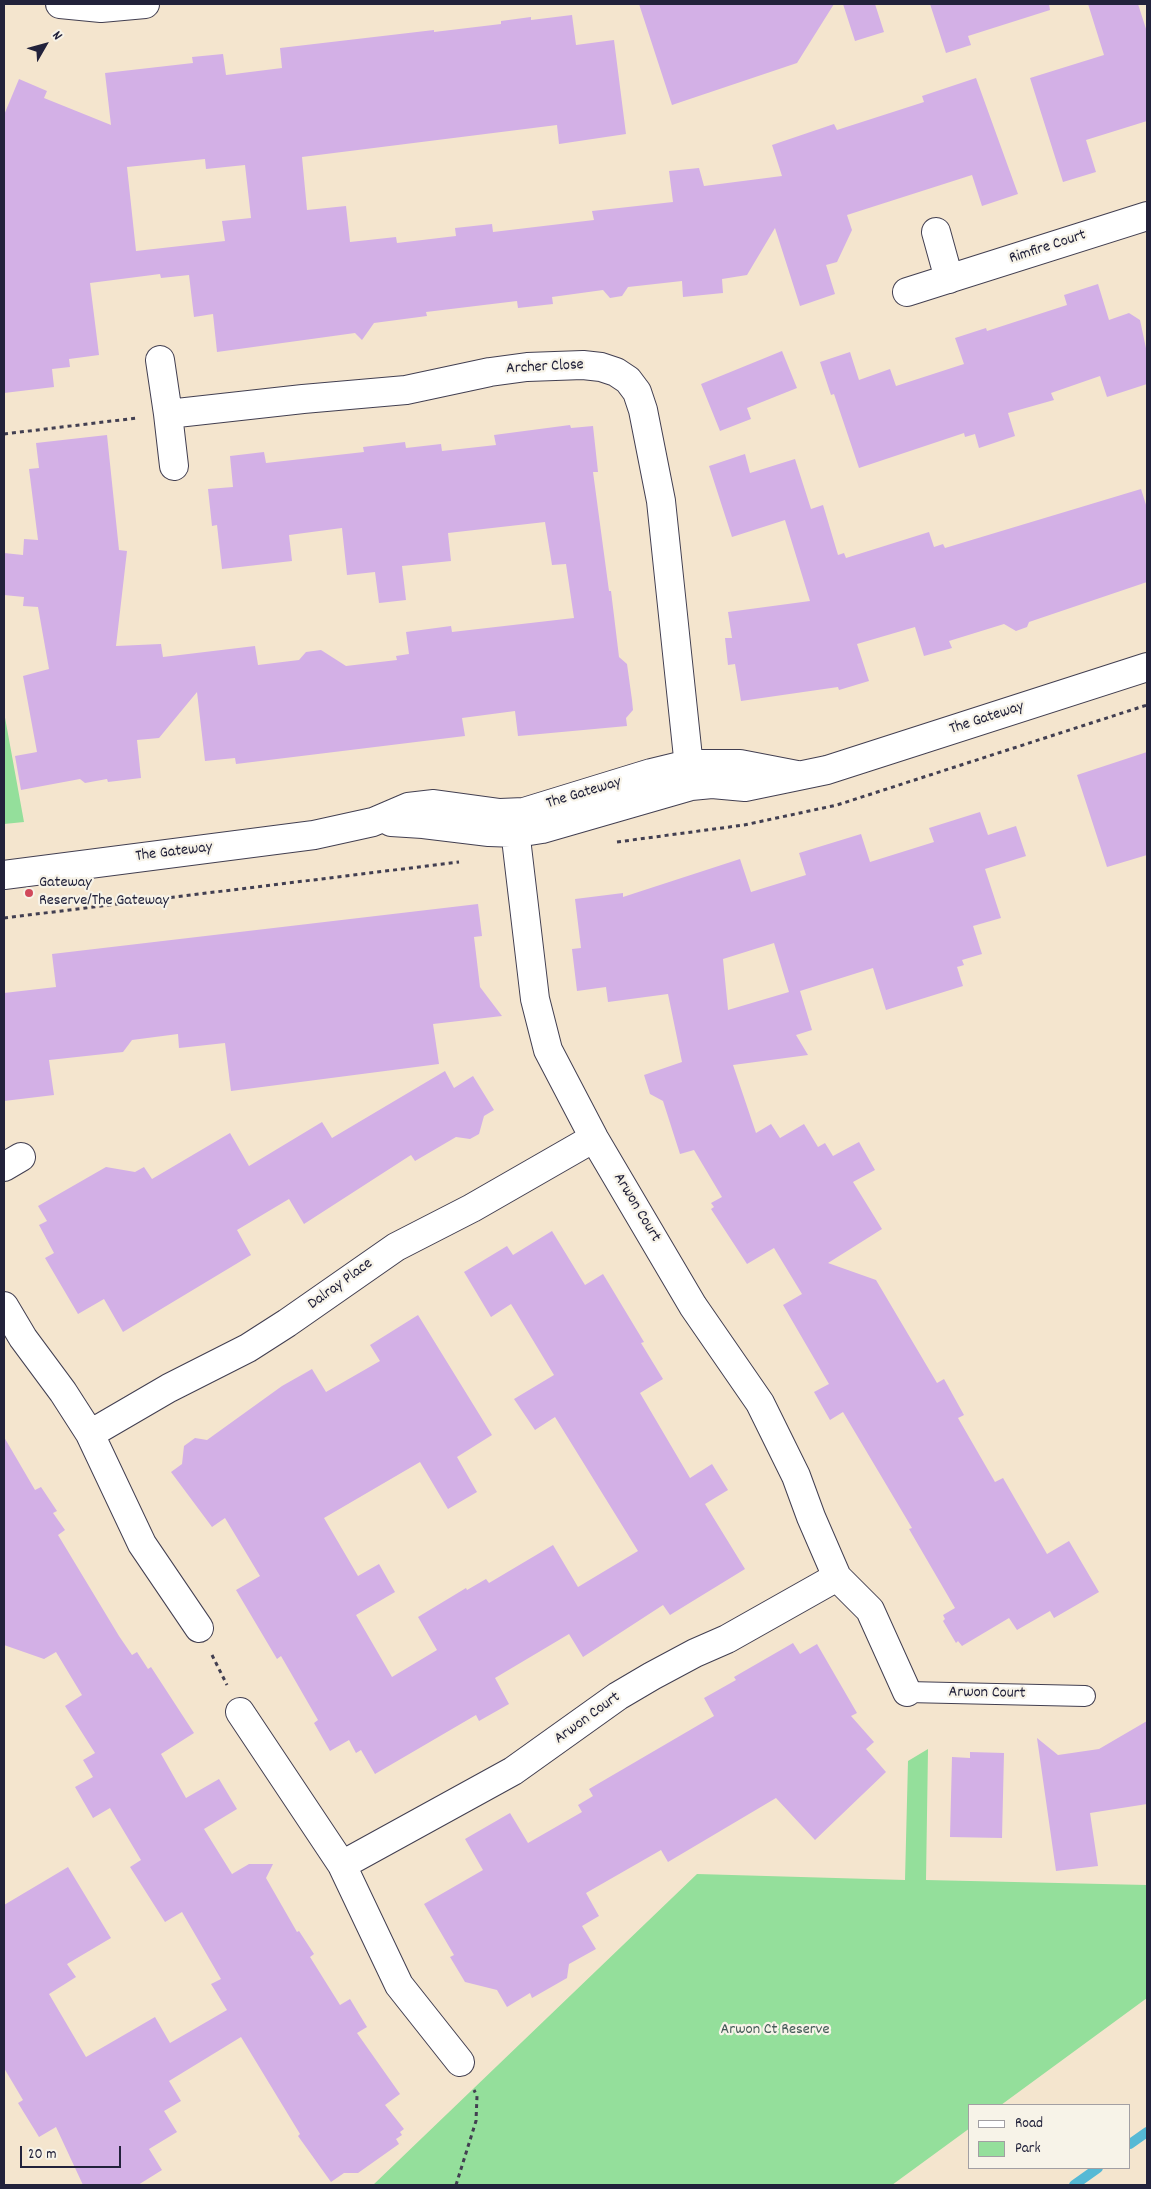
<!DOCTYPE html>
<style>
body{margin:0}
#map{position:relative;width:1151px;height:2189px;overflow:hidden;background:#f4e5ce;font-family:Dekko,sans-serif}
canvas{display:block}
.frame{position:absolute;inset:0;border:5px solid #22223b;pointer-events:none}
.legend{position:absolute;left:968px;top:2104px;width:162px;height:65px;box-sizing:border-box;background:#f7f3e8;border:1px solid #a29fa3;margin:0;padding:6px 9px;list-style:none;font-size:15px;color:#22223b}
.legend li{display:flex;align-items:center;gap:10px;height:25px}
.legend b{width:25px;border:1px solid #a29fa3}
.north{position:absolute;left:20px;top:20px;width:50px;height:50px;-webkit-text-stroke:4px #f7f3e8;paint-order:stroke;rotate:52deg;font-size:14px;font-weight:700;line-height:20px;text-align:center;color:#22223b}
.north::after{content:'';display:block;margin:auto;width:18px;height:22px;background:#22223b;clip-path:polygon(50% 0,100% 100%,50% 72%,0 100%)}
.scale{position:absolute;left:20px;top:2146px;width:101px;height:22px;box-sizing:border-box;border:2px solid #22223b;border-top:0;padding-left:6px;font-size:15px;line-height:18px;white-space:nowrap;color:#22223b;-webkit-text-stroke:4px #f7f3e8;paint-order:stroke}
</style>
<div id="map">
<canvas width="1151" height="2189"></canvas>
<div class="frame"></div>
<ul class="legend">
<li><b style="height:6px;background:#fff"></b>Road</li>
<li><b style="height:14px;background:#94df9b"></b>Park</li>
</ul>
<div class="north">N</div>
<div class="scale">20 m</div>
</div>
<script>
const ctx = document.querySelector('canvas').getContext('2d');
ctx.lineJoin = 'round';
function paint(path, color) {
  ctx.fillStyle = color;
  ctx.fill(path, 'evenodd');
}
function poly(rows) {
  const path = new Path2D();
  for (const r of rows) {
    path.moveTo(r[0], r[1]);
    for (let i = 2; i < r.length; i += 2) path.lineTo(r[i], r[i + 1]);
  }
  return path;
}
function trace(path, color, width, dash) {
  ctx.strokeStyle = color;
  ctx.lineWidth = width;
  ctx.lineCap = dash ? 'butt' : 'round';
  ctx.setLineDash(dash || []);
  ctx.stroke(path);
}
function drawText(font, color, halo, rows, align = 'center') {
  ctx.font = font + ' Dekko,sans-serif';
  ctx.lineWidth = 4.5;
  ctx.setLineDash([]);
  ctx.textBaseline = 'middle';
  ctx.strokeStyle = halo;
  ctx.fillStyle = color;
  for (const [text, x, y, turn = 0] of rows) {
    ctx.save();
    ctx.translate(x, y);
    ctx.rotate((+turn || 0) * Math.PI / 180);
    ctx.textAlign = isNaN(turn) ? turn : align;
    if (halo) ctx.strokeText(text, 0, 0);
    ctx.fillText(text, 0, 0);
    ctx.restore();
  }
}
const green = poly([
 [4,712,24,822,4,824],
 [928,1749,926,1880,1147,1885,1147,1998,1001,2105,970,2105,970,2128,892,2185,373,2185,697,1874,905,1880,908,1761]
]);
const stream = poly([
 [1130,2144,1147,2132],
 [1074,2185,1098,2168]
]);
const building = poly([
 [639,4,834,4,797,63,672,105],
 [843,4,875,4,884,32,855,41],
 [930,4,1049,4,1050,10,968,36,971,45,946,53],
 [1088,4,1138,4,1147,32,1147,121,1086,140,1096,172,1063,182,1030,78,1104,55],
 [572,15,576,45,614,40,626,134,559,144,557,125,302,157,307,210,346,206,350,242,396,237,397,243,456,236,455,228,492,224,493,232,594,220,592,211,673,202,669,171,699,168,704,186,782,176,772,145,834,124,837,130,924,102,922,96,976,78,1018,194,982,206,972,175,847,215,852,230,837,262,826,265,835,294,800,306,775,228,747,275,722,279,723,293,683,297,682,281,628,287,622,296,610,298,603,290,552,297,553,304,518,308,517,301,426,312,427,316,374,323,362,340,355,333,217,352,213,314,194,317,189,275,161,278,160,274,90,283,99,355,69,359,70,367,52,369,54,387,4,393,4,115,19,79,47,91,44,98,111,125,105,73,193,63,192,57,223,54,226,75,282,68,280,48,434,30,434,32,501,24,501,21,531,17,531,20],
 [205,159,206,169,245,165,251,218,222,221,225,241,136,251,127,167],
 [1098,284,1109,320,1129,313,1140,320,1147,353,1147,384,1107,397,1100,376,1051,393,1054,400,1008,413,1015,436,979,448,975,434,965,437,964,433,859,468,834,394,831,395,820,362,850,352,859,380,890,369,896,386,964,364,955,338,986,328,987,331,1067,305,1064,295],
 [782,351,797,388,747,408,751,419,720,431,701,384],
 [570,425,571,428,593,426,598,472,593,472,609,591,611,591,619,657,627,664,632,700,633,710,626,718,627,726,518,736,515,711,462,718,465,736,236,764,235,758,205,761,197,692,159,738,137,740,141,778,108,782,107,779,85,783,80,779,21,790,15,756,37,752,23,676,49,669,38,607,23,606,24,597,4,595,4,553,23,555,24,539,38,540,29,469,39,468,36,443,107,435,119,550,127,551,116,646,161,644,163,657,255,646,258,665,299,660,306,652,321,650,346,666,397,660,396,656,409,654,406,632,451,626,452,632,574,618,566,564,552,565,545,522,448,533,451,561,402,566,406,600,379,603,375,572,347,575,342,528,289,535,292,561,222,569,217,525,212,526,208,489,233,487,230,456,264,452,266,463,364,452,363,447,405,442,406,448,441,444,442,451,496,445,494,435],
 [745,454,750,473,795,459,811,509,823,505,838,555,844,553,846,558,929,532,934,547,943,544,945,548,1141,489,1147,508,1147,582,1029,622,1027,627,1016,631,1004,624,949,641,952,648,924,656,915,627,857,644,869,681,839,690,838,687,741,701,735,664,728,665,725,638,732,638,728,612,810,601,785,520,732,537,709,466],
 [1147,752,1147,855,1107,867,1077,775],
 [980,812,988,835,1016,826,1026,856,985,869,1001,918,973,926,982,954,962,960,964,965,957,967,963,986,886,1010,873,968,800,991,812,1030,796,1035,808,1055,733,1065,756,1133,771,1124,780,1138,804,1124,818,1147,825,1143,833,1156,859,1142,875,1170,853,1182,882,1229,828,1263,876,1280,937,1383,944,1379,964,1415,958,1418,995,1482,1003,1478,1047,1554,1069,1541,1099,1592,1054,1618,1050,1611,1017,1630,1009,1618,962,1646,958,1641,956,1643,943,1621,945,1619,943,1615,955,1608,909,1529,912,1528,843,1412,830,1420,814,1392,829,1384,783,1305,802,1294,774,1248,747,1264,711,1209,714,1207,711,1203,722,1197,694,1150,680,1154,663,1101,650,1094,644,1075,682,1062,668,994,608,1002,606,987,577,991,572,949,581,948,575,899,623,893,623,897,740,859,751,892,806,875,799,853,861,834,870,862,934,842,929,828],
 [774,943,789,992,728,1010,723,959],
 [478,904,482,936,474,937,480,987,502,1016,433,1024,439,1064,231,1091,225,1043,179,1048,178,1034,132,1040,123,1052,49,1060,54,1095,4,1101,4,993,56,987,52,954],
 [445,1071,454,1088,473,1076,494,1110,484,1116,479,1134,470,1139,456,1137,415,1161,411,1155,304,1224,289,1199,237,1230,251,1255,123,1332,104,1299,78,1314,45,1258,54,1253,39,1225,47,1221,38,1206,106,1167,135,1172,144,1167,152,1179,230,1133,249,1166,322,1122,332,1138],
 [552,1231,585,1285,603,1274,644,1342,641,1343,663,1379,640,1393,690,1478,712,1464,728,1490,705,1504,745,1569,670,1615,663,1605,583,1657,569,1634,495,1678,509,1704,479,1721,476,1715,375,1774,361,1750,356,1753,349,1740,330,1751,314,1723,318,1720,281,1656,277,1659,236,1590,260,1576,225,1518,212,1527,171,1472,182,1464,184,1446,195,1438,207,1440,282,1386,312,1369,326,1392,380,1361,370,1345,418,1315,492,1435,457,1457,477,1492,448,1509,420,1462,324,1518,358,1576,379,1564,395,1592,356,1615,392,1677,437,1650,418,1617,466,1588,467,1590,486,1579,489,1583,553,1545,578,1587,638,1551,555,1417,535,1430,514,1399,554,1375,511,1304,491,1317,464,1272,507,1246,513,1255],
 [4,1437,35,1490,41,1487,57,1511,53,1513,65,1530,58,1535,119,1636,132,1655,137,1652,148,1669,151,1667,194,1733,161,1754,186,1798,219,1779,237,1809,204,1829,232,1874,249,1864,273,1864,266,1878,297,1932,299,1931,314,1954,310,1957,340,2005,350,1999,367,2027,357,2033,400,2094,385,2105,404,2129,400,2132,402,2135,396,2139,399,2144,358,2173,344,2173,331,2182,298,2136,300,2134,241,2037,169,2081,181,2101,164,2111,177,2132,149,2149,162,2170,138,2185,83,2185,56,2127,39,2137,18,2103,23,2100,4,2068,4,1905,68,1867,111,1938,67,1964,76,1977,49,1994,86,2057,155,2017,170,2043,227,2010,211,1984,221,1979,182,1912,165,1922,130,1867,141,1860,110,1808,93,1818,75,1787,93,1777,83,1760,95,1753,65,1706,82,1695,56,1652,44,1659,4,1645],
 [793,1643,800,1654,817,1644,857,1713,851,1716,874,1742,866,1749,886,1772,815,1840,776,1798,668,1862,661,1850,586,1893,599,1916,582,1926,596,1949,569,1964,567,1978,532,1998,530,1993,507,2007,497,1990,465,1982,450,1957,454,1955,424,1904,483,1870,465,1839,510,1813,528,1843,582,1812,578,1805,593,1796,589,1789,714,1716,704,1698,736,1680,734,1677],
 [1147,1721,1147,1804,1090,1813,1098,1866,1056,1871,1037,1738,1058,1755,1099,1749],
 [970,1752,1004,1753,1002,1838,950,1837,952,1757,970,1758]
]);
const path = poly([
 [4,434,137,418],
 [617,842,744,825,837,805,1147,705],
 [4,918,459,862],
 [212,1655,227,1685],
 [456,2185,476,2121,477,2096,474,2090]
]);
const lane = poly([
 [907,1692,1085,1696]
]);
const street = poly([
 [60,4,101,8,145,4],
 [936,232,949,279],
 [907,292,1147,216],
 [160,360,168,414,303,399,406,390,490,372,527,367,583,365,601,367,616,372,628,380,637,392,643,410,661,501,691,786],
 [168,414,174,466],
 [513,813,535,999,548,1050,594,1138,693,1306,760,1403,796,1476,811,1517,837,1577,870,1610,907,1692],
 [391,822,423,824,489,832,517,833,542,829,691,786,712,784,745,787,827,770,1147,667],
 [4,875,314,835,373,822,408,807,434,804,500,813,524,812,651,773,688,764,740,764,797,775],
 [4,1167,21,1157],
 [4,1306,23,1338,63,1392,90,1434,142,1544,199,1628],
 [90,1434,169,1388,248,1348,287,1323,396,1247,472,1208,594,1138],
 [240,1712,342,1865,399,1985,460,2062],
 [342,1865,513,1771,618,1696,652,1676,695,1653,727,1639,837,1577]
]);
const markers = [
 [29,893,5,"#d1495b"]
];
const streetNames = [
 ["Rimfire Court",1048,248,-18],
 ["Archer Close",545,368,-3],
 ["The Gateway",987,719,-18],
 ["The Gateway",584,794,-17],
 ["The Gateway",174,853,-7],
 ["Arwon Court",636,1208,59],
 ["Dalray Place",341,1285,-36],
 ["Arwon Court",987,1694,1],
 ["Arwon Court",588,1719,-36]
];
const poiNames = [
 ["Gateway",39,884],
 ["Reserve/The Gateway",39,902]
];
const parkNames = [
 ["Arwon Ct Reserve",775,2031]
];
paint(green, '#94df9b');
trace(stream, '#56b9d5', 10);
paint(building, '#d3b0e6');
trace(lane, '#423f51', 22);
trace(street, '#423f51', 30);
trace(path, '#423f51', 3, [4, 4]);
trace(lane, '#fff', 20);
trace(street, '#fff', 28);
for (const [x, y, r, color] of markers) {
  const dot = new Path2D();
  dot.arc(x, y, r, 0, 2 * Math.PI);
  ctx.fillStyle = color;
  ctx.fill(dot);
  trace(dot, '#f7f3e8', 2);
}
drawText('16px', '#22223b', '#f7f3e8', streetNames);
drawText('16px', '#22223b', '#f7f3e8', poiNames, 'left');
drawText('16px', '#445b58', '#f7f3e8', parkNames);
</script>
